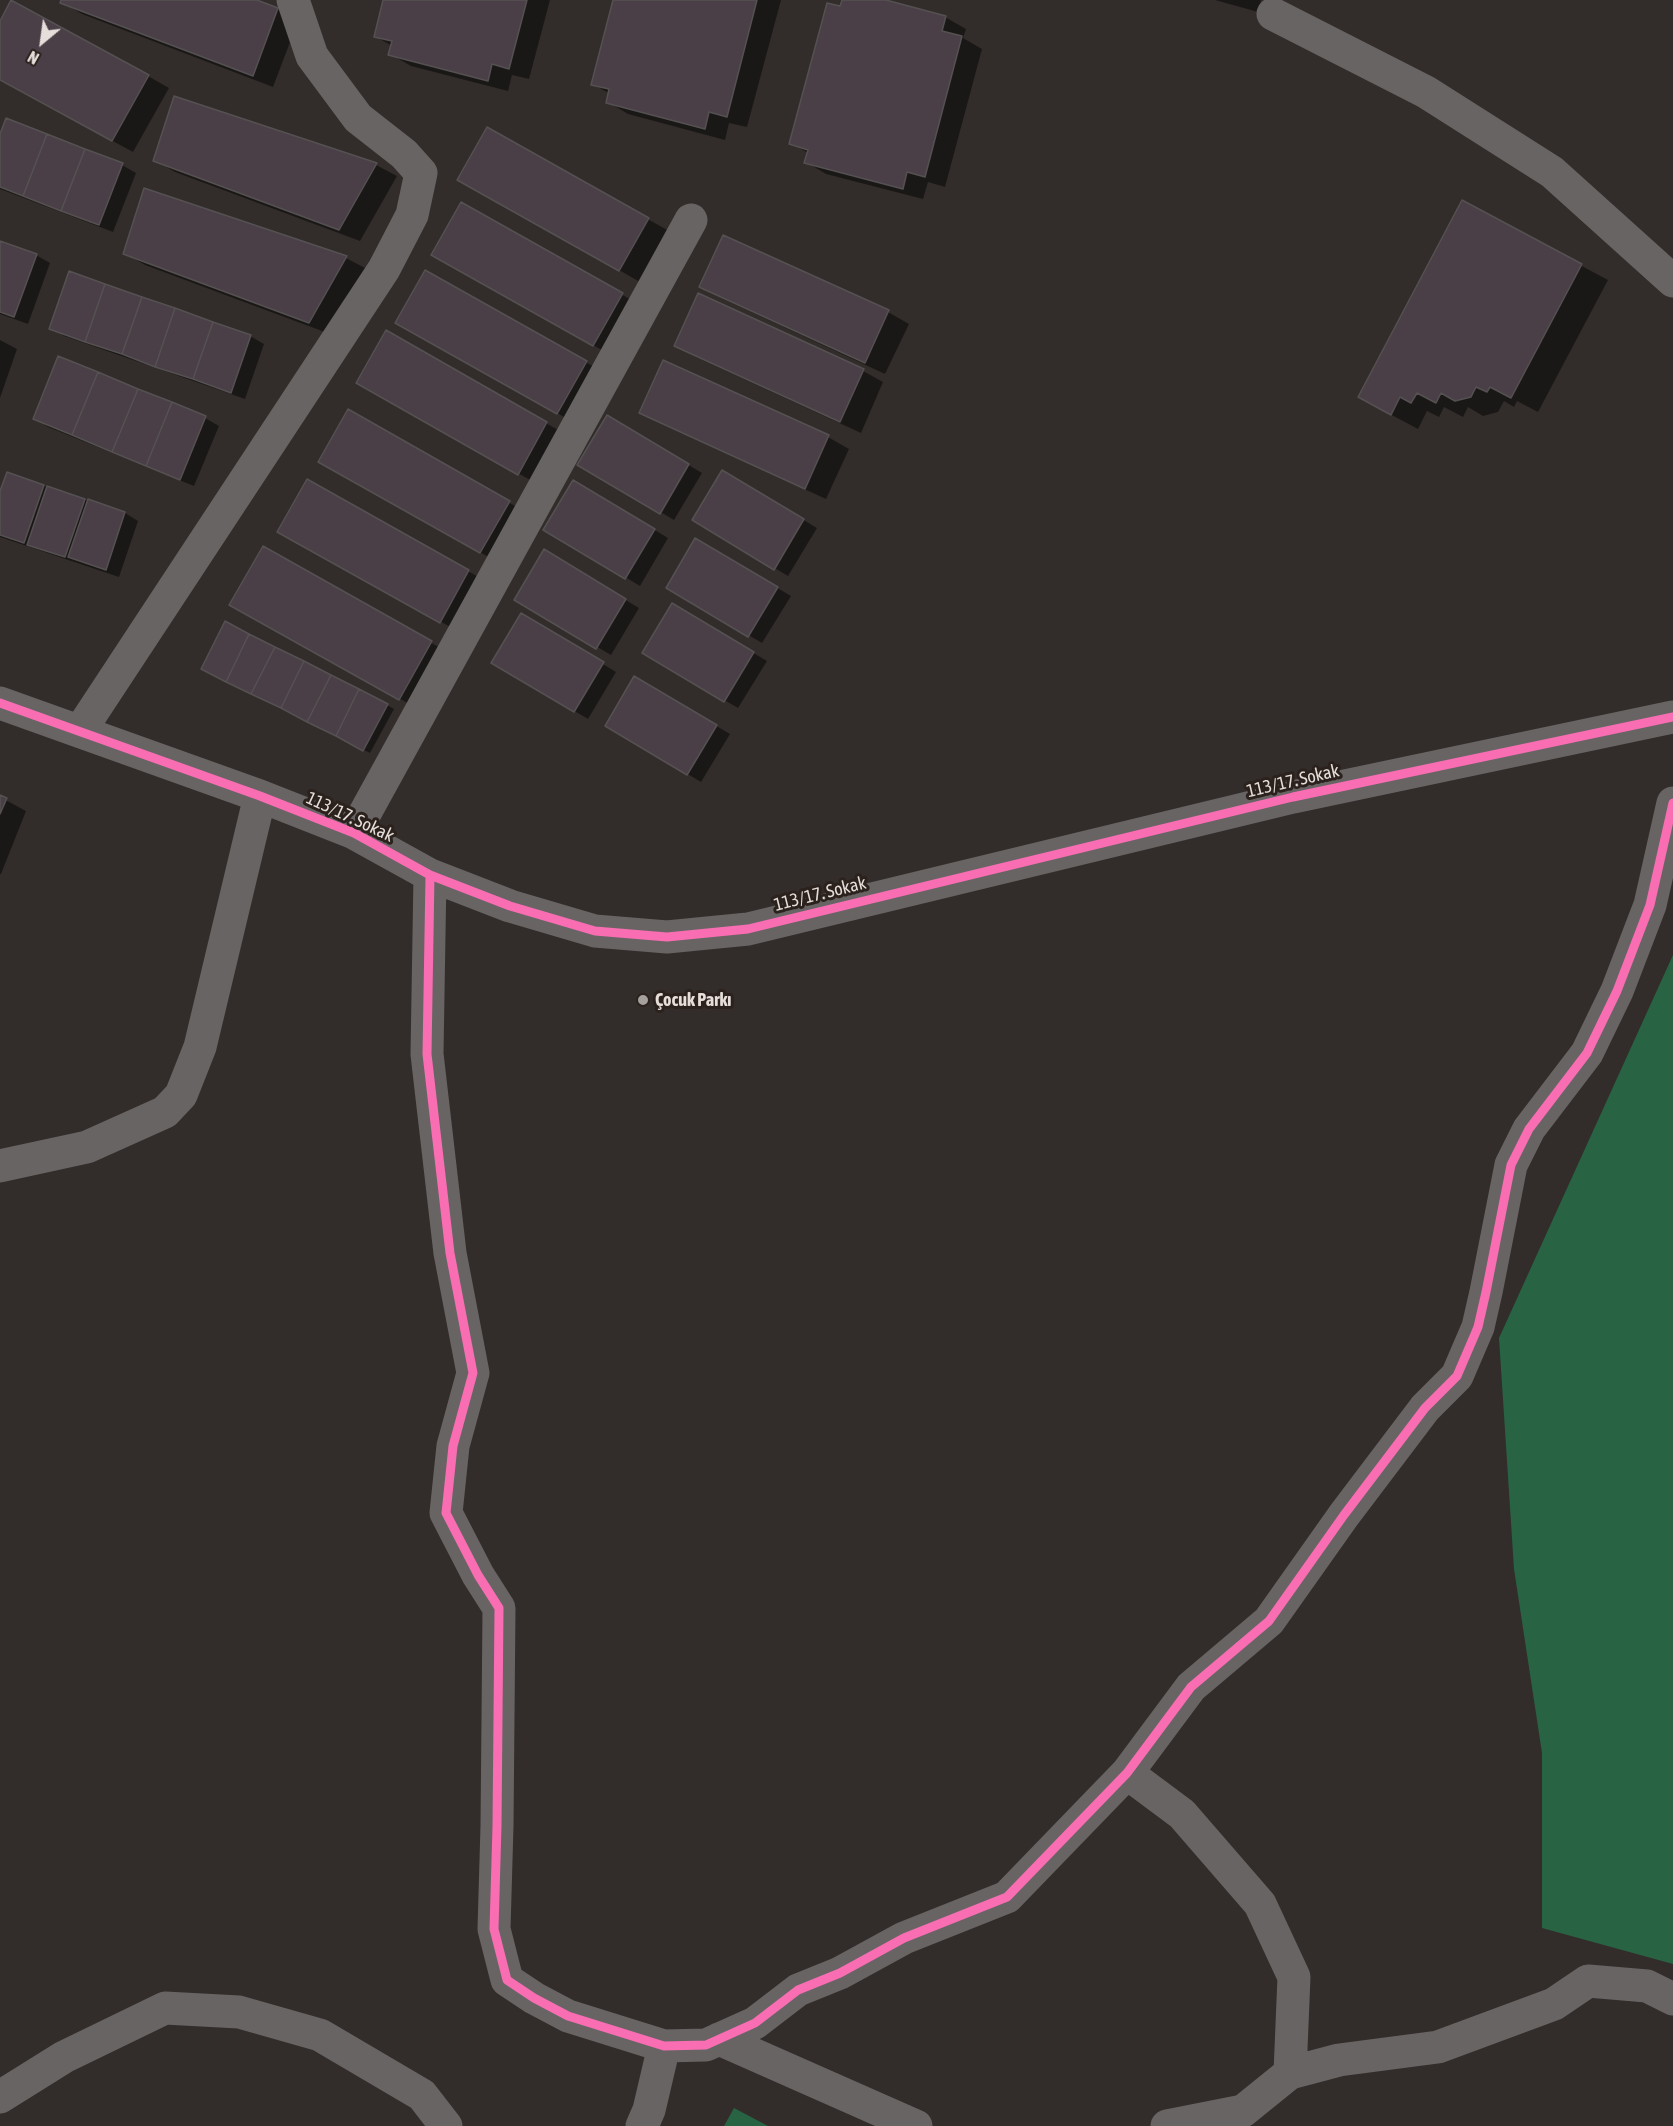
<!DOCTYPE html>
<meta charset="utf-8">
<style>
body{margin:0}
#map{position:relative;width:1673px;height:2126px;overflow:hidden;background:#322d2a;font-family:"Asap Condensed",sans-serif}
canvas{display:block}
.north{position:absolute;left:12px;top:12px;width:60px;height:60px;-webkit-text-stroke:4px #2c221d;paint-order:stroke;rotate:209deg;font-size:16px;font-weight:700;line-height:24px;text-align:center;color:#e5deda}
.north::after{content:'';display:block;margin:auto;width:21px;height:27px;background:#e5deda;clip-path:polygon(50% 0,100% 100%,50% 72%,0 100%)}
</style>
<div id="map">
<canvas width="1673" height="2126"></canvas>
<div class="north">N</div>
</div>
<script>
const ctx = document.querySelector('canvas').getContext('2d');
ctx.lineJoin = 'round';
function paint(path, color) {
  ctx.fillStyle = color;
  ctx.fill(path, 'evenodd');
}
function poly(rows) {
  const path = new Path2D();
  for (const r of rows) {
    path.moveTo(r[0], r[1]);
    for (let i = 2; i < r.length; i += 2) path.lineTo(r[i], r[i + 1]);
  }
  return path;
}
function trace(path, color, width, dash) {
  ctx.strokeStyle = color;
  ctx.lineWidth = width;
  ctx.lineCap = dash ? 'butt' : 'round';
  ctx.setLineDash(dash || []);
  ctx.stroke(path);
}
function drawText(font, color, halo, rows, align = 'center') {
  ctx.font = font + ' "Asap Condensed",sans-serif';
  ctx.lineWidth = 6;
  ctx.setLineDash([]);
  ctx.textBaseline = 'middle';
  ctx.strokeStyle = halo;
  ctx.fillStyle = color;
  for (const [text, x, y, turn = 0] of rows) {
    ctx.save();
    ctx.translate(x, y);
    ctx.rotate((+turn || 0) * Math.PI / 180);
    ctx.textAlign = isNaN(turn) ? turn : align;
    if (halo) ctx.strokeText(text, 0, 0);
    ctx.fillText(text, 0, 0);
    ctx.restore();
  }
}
const forest = poly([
 [1673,955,1673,1964,1542,1928,1542,1753,1514,1569,1499,1338],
 [734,2108,768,2126,724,2126]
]);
const shadow = poly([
 [63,0,253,0,278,9,298,21,273,87,82,14,62,2],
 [385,0,550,0,529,79,512,75,508,91,411,66,390,54,392,46,375,36],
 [615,0,781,0,747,127,729,123,725,140,628,114,608,102,610,94,593,84],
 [843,0,880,0,945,17,966,29,963,38,982,49,945,187,928,182,923,199,826,174,806,162,808,153,791,143],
 [1215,0,1261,0,1258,12],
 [0,24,148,76,169,88,133,152,0,80],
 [175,98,376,165,397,176,360,241,175,172,155,160],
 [7,120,122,165,136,173,113,232,0,189,0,138],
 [487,129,669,231,640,282,459,179],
 [145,190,346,258,367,269,330,334,145,265,125,253],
 [1462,202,1608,280,1538,412,1517,401,1514,407,1504,401,1498,412,1483,416,1468,407,1463,417,1444,407,1439,417,1427,411,1418,429,1386,412],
 [461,204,642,306,614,357,433,254],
 [0,242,36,255,50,263,28,324,0,314],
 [425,272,607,374,578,425,397,322],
 [701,287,888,312,909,324,885,374,721,298],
 [51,328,250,336,264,344,245,399,64,336],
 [386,333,567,435,539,485,358,383],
 [0,340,17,349,0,398],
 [675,346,863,371,883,382,861,433,696,357],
 [59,358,205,418,219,426,194,486,48,427,35,419],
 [663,362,828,437,849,449,826,499,662,424,641,412],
 [348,411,529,514,501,564,320,462],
 [608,417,702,473,674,520,579,464],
 [722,472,817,528,788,576,694,520],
 [8,474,125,513,138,521,119,577,0,537,0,496],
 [308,481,489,583,461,633,279,531],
 [574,482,668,538,640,586,545,529],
 [696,540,791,596,762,643,668,588],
 [263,548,451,654,420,710,232,605],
 [544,551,639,608,611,655,516,599],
 [672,605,767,661,738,708,644,653],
 [522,615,616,672,588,719,493,663],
 [209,672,387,705,394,709,370,753],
 [635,678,730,734,701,782,607,726],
 [0,797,26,811,1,874,0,874]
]);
const building = poly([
 [11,0,149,75,112,141,0,80,0,21,11,0],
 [61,0,257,0,278,8,253,76,60,3,61,0],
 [383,0,527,0,509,69,492,64,488,81,388,55,392,41,374,37,383,0],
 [613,0,757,0,727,117,709,112,705,129,606,103,609,89,591,85,613,0],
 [842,0,886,0,946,16,942,31,962,36,925,177,907,172,903,189,804,163,808,150,789,144,827,3,840,6,842,0],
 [174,96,377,163,339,230,153,161,174,96],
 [6,118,47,134,23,196,0,187,0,134,6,118],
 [487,127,649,218,619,271,457,180,487,127],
 [47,134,85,149,61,211,23,196,47,134],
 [85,149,123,163,99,225,61,211,85,149],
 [144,188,347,256,309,323,123,254,144,188],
 [1462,200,1582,264,1511,398,1490,387,1487,392,1476,387,1471,397,1455,401,1441,393,1436,403,1417,393,1411,403,1400,397,1391,415,1358,397,1462,200],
 [461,202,623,293,593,346,431,255,461,202],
 [723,235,889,310,865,363,699,287,723,235],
 [0,241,37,254,14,317,0,312,0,241],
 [425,270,587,361,557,414,395,323,425,270],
 [69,271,105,284,85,342,49,329,69,271],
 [105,284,142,297,122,354,85,342,105,284],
 [698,293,864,369,840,422,674,346,698,293],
 [142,297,175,308,155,367,122,354,142,297],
 [175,308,213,322,193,379,155,367,175,308],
 [213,322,251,335,231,393,193,379,213,322],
 [386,330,547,422,518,475,356,383,386,330],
 [58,356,98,372,72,435,33,419,58,356],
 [663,360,829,435,805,489,639,413,663,360],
 [98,372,138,389,112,452,72,435,98,372],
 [138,389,172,402,146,466,112,452,138,389],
 [172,402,206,416,180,480,146,466,172,402],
 [348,409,510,501,480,553,318,462,348,409],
 [607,415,689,464,660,514,577,465,607,415],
 [722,470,804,519,774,570,692,520,722,470],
 [7,472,44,485,24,543,0,535,0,491,7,472],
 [307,479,469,570,440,623,277,532,307,479],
 [573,480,655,529,625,579,543,530,573,480],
 [47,486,85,499,65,557,27,545,47,486],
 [88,499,125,512,106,570,68,557,88,499],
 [695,538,778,587,748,637,666,588,695,538],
 [263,546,432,641,399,700,229,605,263,546],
 [544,549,626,599,596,649,514,600,544,549],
 [672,603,754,652,724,702,642,653,672,603],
 [521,613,604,662,574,712,491,663,521,613],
 [225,621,249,634,226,682,201,669,225,621],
 [249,634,275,647,251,694,226,682,249,634],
 [275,647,304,661,281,708,251,694,275,647],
 [304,661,331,675,307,722,281,708,304,661],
 [331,675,359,689,336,736,307,722,331,675],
 [634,676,717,725,687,775,605,726,634,676],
 [359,689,388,704,363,751,336,736,359,689],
 [0,795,7,798,0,814,0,795]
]);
const minor = poly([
 [1273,14,1426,92,1552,172,1673,281],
 [0,703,260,796,354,833,430,875,510,906,595,931,667,937,748,929,1293,797,1673,717],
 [80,731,384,269,412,215,421,173,404,154,358,118,312,56,293,0],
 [354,833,691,220],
 [430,875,427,1054,450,1253,473,1373,453,1446,446,1513,478,1575,499,1608,497,1826,494,1929,507,1980,534,1998,568,2016,664,2046,706,2045,755,2023,798,1990,840,1973,904,1938,1007,1897,1127,1773,1191,1687,1269,1621,1344,1515,1425,1408,1457,1376,1478,1327,1486,1292,1511,1165,1529,1129,1587,1053,1617,991,1650,905,1673,803],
 [0,1166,87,1147,165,1112,181,1095,200,1047,260,796],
 [1127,1773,1182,1814,1260,1904,1294,1977,1290,2073],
 [719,2039,916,2126],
 [0,2097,64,2057,165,2008,239,2012,320,2035,422,2095,446,2126],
 [642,2126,649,2110,664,2046],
 [1167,2126,1243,2111,1290,2073,1339,2060,1438,2047,1554,2004,1588,1981,1647,1986,1673,1999]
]);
const cycleway = poly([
 [0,703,260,796,354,833,430,875,510,906,595,931,667,937,748,929,1293,797,1673,717],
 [430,875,427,1054,450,1253,473,1373,453,1446,446,1513,478,1575,499,1608,497,1826,494,1929,507,1980,534,1998,568,2016,664,2046,706,2045,755,2023,798,1990,840,1973,904,1938,1007,1897,1127,1773,1191,1687,1269,1621,1344,1515,1425,1408,1457,1376,1478,1327,1486,1292,1511,1165,1529,1129,1587,1053,1617,991,1650,905,1673,803]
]);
const markers = [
 [643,1000,6,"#a6a09c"]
];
const streetNames = [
 ["113/17. Sokak",1293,781,-13],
 ["113/17. Sokak",350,817,25],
 ["113/17. Sokak",820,894,-14]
];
const poiNames = [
 ["Çocuk Parkı",655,1000]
];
paint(forest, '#286344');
paint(shadow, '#0007');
paint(building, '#4a3f47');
trace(building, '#555152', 1.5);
trace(minor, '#686464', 33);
trace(cycleway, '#f96db3', 9);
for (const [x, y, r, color] of markers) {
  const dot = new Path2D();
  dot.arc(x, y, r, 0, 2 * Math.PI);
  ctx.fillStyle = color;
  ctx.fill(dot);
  trace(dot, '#2c221d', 2);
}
drawText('18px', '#e5deda', '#2c221d', streetNames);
drawText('bold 18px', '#e5deda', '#2c221d', poiNames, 'left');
</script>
